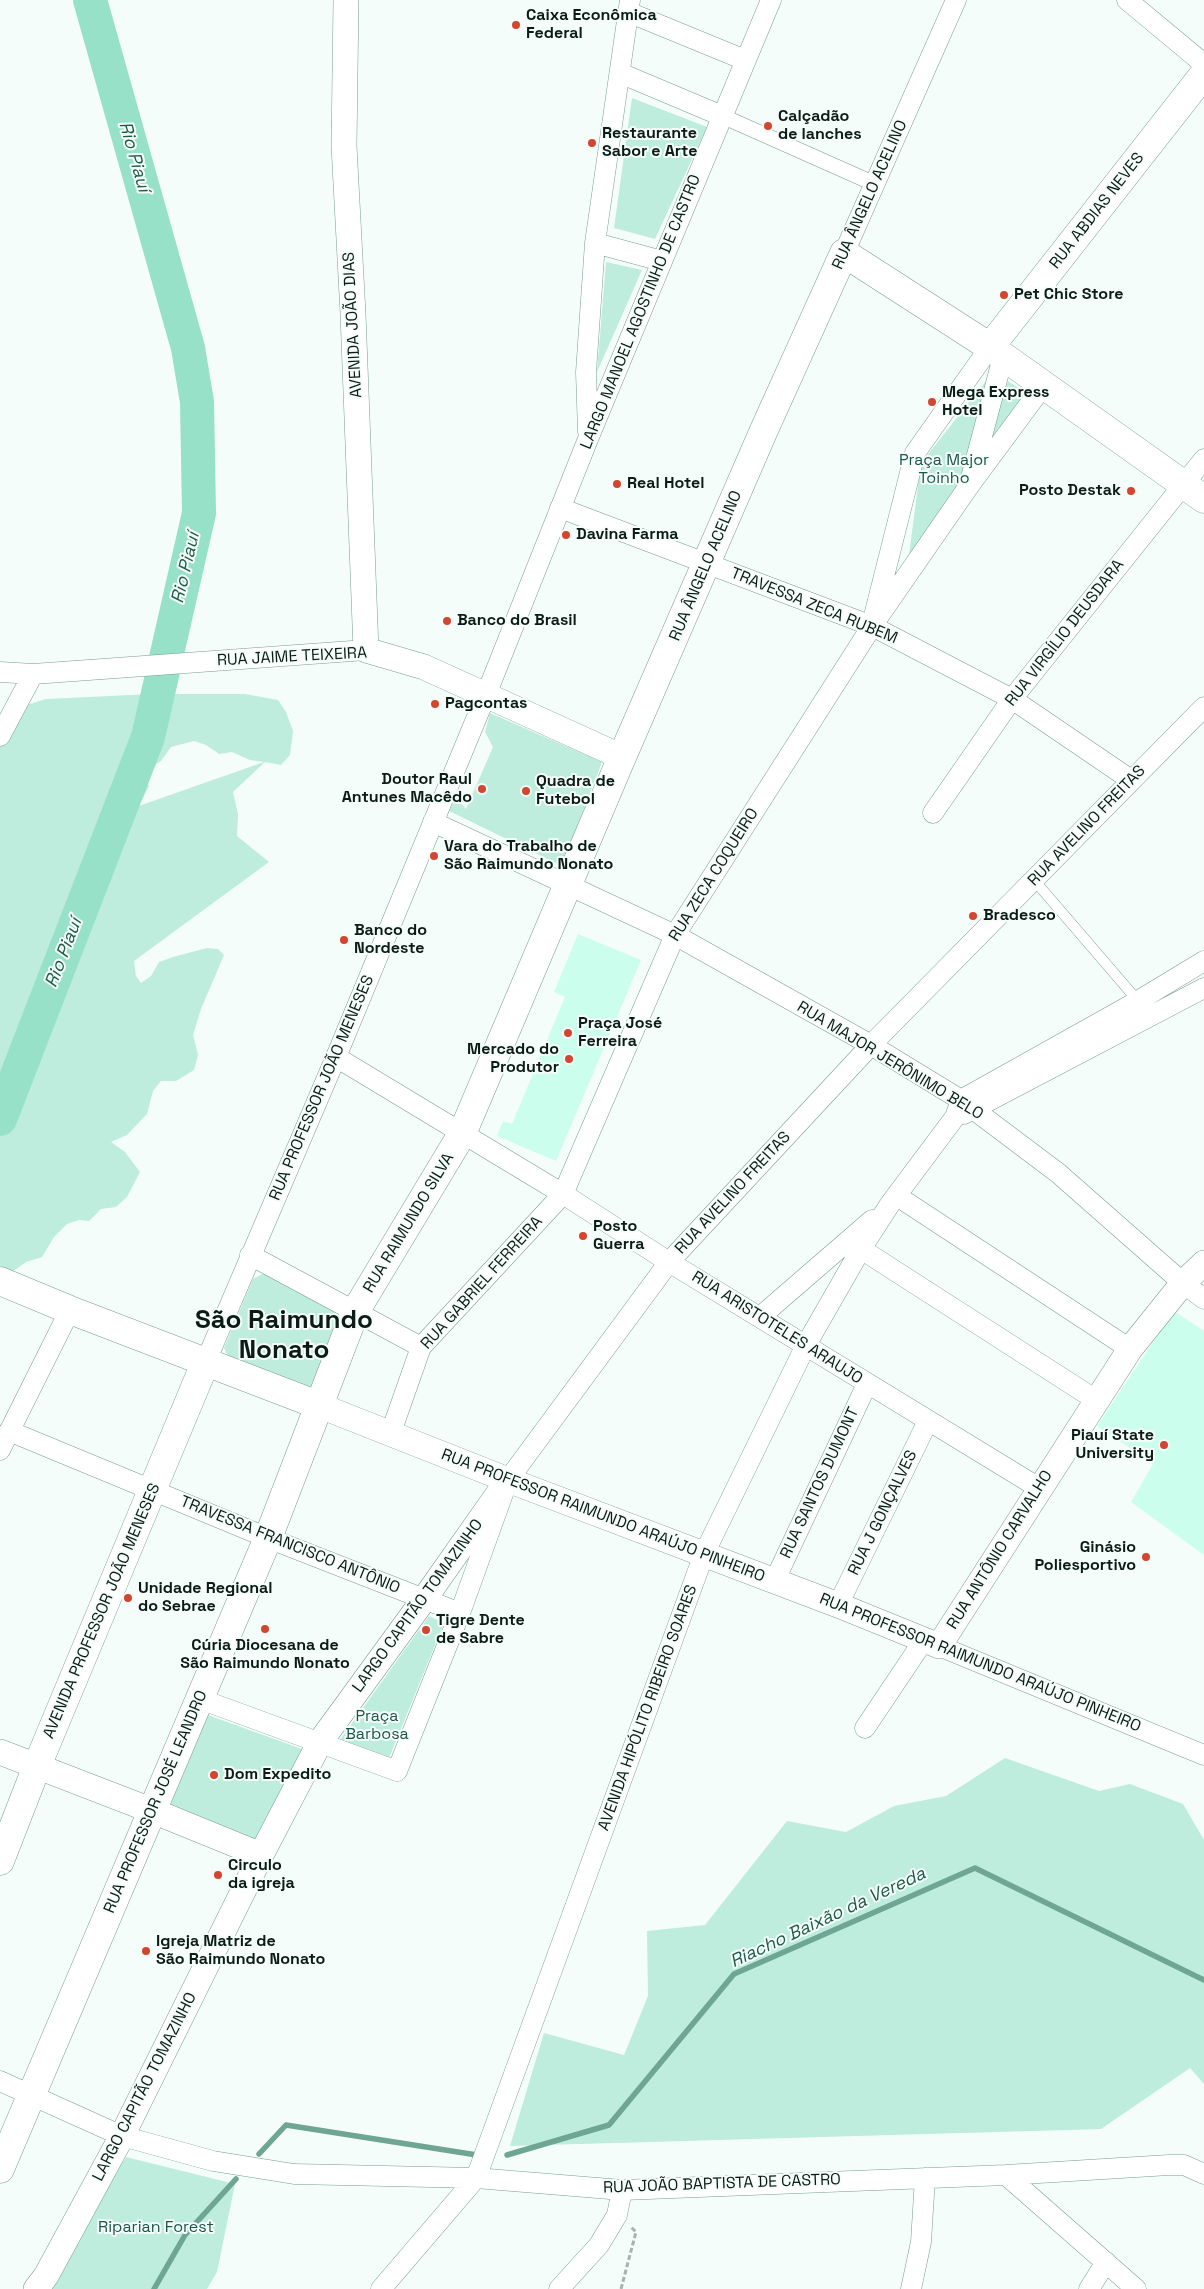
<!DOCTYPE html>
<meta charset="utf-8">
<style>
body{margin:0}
canvas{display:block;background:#f5fdfa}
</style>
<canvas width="1204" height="2289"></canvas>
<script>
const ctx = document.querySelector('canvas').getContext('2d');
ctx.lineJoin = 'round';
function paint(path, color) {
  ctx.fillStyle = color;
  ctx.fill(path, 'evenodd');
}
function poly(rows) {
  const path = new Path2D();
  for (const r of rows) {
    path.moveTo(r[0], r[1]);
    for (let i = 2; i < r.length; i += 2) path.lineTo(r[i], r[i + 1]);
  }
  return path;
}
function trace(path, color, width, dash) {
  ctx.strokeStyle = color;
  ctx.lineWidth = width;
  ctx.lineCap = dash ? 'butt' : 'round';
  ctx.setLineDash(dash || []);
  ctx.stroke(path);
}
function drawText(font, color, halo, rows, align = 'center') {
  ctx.font = font + ' "Space Grotesk",sans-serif';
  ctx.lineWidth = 4;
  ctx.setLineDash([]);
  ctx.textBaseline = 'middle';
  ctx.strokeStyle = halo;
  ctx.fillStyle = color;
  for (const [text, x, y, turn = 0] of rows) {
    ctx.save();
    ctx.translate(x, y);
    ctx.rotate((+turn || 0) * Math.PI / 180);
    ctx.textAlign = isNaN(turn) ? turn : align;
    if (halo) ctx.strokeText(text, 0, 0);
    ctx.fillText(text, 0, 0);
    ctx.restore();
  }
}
const built = poly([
 [578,934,641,960,556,1161,497,1136,503,1121,512,1124,565,997,554,992],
 [1174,1311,1204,1331,1204,1555,1131,1502,1153,1464,1097,1426]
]);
const green = poly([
 [632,98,707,127,655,239,614,228],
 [606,262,642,270,597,372],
 [990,376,967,478,909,555,921,463],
 [1008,381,1026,393,988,443],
 [152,694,245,694,278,700,286,712,293,731,290,755,281,765,265,762,233,792,238,814,237,836,269,862,134,961,136,976,141,983,151,976,159,962,173,957,207,948,218,949,224,955,201,1009,193,1035,198,1055,194,1070,176,1081,161,1081,153,1091,147,1114,127,1135,111,1142,125,1152,140,1172,127,1197,116,1207,101,1209,89,1221,79,1220,67,1224,54,1237,42,1257,26,1262,12,1272,0,1266,0,713,46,699],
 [194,741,206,745,219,754,232,752,250,760,264,762,133,808,143,798,149,786,137,767,150,768,161,761,171,747],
 [490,713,602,762,562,866,449,811,456,798,466,809,493,747,485,732],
 [264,1273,333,1311,341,1320,311,1388,233,1359,227,1354,224,1348,253,1279],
 [429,1616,444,1623,389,1758,340,1740],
 [205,1714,302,1749,255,1841,167,1804],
 [1005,1758,1099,1791,1130,1784,1183,1804,1204,1840,1204,2084,1190,2068,1101,2129,510,2146,544,2033,624,2055,648,1996,647,1931,705,1925,787,1821,846,1832,894,1806,946,1796],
 [126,2157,235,2184,217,2272,207,2289,45,2289]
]);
const stream = poly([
 [259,2154,286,2125,477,2155],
 [507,2155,609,2125,734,1974,975,1868,1204,1980],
 [154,2289,185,2235,236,2179]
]);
const river = poly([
 [0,1119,148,737,199,513,197,402,188,348,90,0]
]);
const path = poly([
 [621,2289,636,2232,631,2227]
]);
const service = poly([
 [1034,880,1138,1001]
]);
const pedestrian = poly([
 [722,116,875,184]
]);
const minor = poly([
 [1127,0,1204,64],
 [628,12,745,60],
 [620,73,722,116],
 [595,243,662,261],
 [844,253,956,0],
 [588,432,586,372,595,243,630,0],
 [972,474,1003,357],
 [560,508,872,626,1012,699,1131,780],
 [874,616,915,453,990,347],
 [0,672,33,674,366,650],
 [0,736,33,674],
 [933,813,1012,699,1204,459],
 [433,822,675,935,871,1045,961,1100,1058,1173,1183,1283,1204,1299],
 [336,1057,563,1194,669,1262,1039,1488],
 [964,1114,1204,988],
 [897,1196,1130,1349],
 [861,1249,1096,1400],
 [250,1255,421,1347],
 [760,1317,872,1220],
 [206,1361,336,1057,486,695,588,439,771,0],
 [9,1431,268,1538,460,1613],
 [390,1435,421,1347,563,1194,675,935,872,626,969,486,1043,386],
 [0,1450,70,1310],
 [774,1582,867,1384],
 [838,1605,928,1421],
 [939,1646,1204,1755],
 [200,1699,397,1771,460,1613,508,1480,669,1262,871,1045,1204,707],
 [865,1728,924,1640],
 [0,2081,122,2136,213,2161,294,2174,476,2178,622,2190,1006,2175,1169,2165,1184,2165,1204,2174],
 [1006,2175,1136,2289],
 [381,2289,476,2178,704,1554,806,1345,861,1249,890,1204,955,1117,961,1100,1138,1001,1204,961],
 [559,2289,599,2245,617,2215,622,2190],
 [911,2289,921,2242,925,2178],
 [1089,2289,1106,2262]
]);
const tertiary = poly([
 [346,0,344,146,353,314,366,650,424,667,622,757],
 [318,1405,508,1480,838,1605,939,1646,1130,1349,1183,1283,1204,1263],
 [0,1752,153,1811,261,1855],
 [36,2289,46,2276,122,2136,261,1855,320,1742,425,1598,508,1480]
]);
const secondary = poly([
 [990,347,1204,74],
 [0,1281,70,1310,318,1405],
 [0,1861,37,1766,206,1361],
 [0,2169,268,1538,355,1312,462,1134,622,757,764,430,844,253,990,347,1204,499]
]);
const markers = [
 [516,25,5,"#d24631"],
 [768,126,5,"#d24631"],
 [592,143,5,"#d24631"],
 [1004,295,5,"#d24631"],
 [932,402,5,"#d24631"],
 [617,484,5,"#d24631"],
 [1131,491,5,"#d24631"],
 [566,535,5,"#d24631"],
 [447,621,5,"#d24631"],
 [435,704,5,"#d24631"],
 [482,789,5,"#d24631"],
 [526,791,5,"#d24631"],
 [434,856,5,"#d24631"],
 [973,916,5,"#d24631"],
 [344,940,5,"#d24631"],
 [568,1033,5,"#d24631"],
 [569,1059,5,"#d24631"],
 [583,1236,5,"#d24631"],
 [1164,1445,5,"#d24631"],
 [1146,1557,5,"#d24631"],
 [128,1598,5,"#d24631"],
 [265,1629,5,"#d24631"],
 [426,1630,5,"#d24631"],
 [214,1775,5,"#d24631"],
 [218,1875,5,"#d24631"],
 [146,1951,5,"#d24631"]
];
const poiNames = [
 ["Caixa Econômica",526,16],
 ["Federal",526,34],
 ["Calçadão",778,117],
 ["de lanches",778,135],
 ["Restaurante",602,134],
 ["Sabor e Arte",602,152],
 ["Pet Chic Store",1014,295],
 ["Mega Express",942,393],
 ["Hotel",942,411],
 ["Real Hotel",627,484],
 ["Posto Destak",1121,491,"right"],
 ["Davina Farma",576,535],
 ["Banco do Brasil",457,621],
 ["Pagcontas",445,704],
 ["Doutor Raul",472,780,"right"],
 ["Antunes Macêdo",472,798,"right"],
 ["Quadra de",536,782],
 ["Futebol",536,800],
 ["Vara do Trabalho de",444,847],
 ["São Raimundo Nonato",444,865],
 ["Bradesco",983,916],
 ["Banco do",354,931],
 ["Nordeste",354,949],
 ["Praça José",578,1024],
 ["Ferreira",578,1042],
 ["Mercado do",559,1050,"right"],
 ["Produtor",559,1068,"right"],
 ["Posto",593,1227],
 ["Guerra",593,1245],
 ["Piauí State",1154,1436,"right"],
 ["University",1154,1454,"right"],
 ["Ginásio",1136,1548,"right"],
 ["Poliesportivo",1136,1566,"right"],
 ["Unidade Regional",138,1589],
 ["do Sebrae",138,1607],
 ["Tigre Dente",436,1621],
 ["de Sabre",436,1639],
 ["Cúria Diocesana de",265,1646,"center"],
 ["São Raimundo Nonato",265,1664,"center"],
 ["Dom Expedito",224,1775],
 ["Circulo",228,1866],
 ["da igreja",228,1884],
 ["Igreja Matriz de",156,1942],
 ["São Raimundo Nonato",156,1960]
];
const streetNames = [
 ["RUA ÂNGELO ACELINO",870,195,-66],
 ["RUA ABDIAS NEVES",1097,211,-52],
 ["LARGO MANOEL AGOSTINHO DE CASTRO",641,312,-68],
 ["AVENIDA JOÃO DIAS",353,325,-93],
 ["RUA ÂNGELO ACELINO",706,566,-67],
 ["TRAVESSA ZECA RUBEM",814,606,22],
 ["RUA VIRGÍLIO DEUSDARA",1065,633,-52],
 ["RUA JAIME TEIXEIRA",292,657,-3],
 ["RUA AVELINO FREITAS",1087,826,-46],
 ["RUA ZECA COQUEIRO",714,875,-58],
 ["RUA MAJOR JERÔNIMO BELO",890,1061,31],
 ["RUA PROFESSOR JOÃO MENESES",322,1088,-67],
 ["RUA AVELINO FREITAS",733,1193,-47],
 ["RUA RAIMUNDO SILVA",409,1223,-59],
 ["RUA GABRIEL FERREIRA",482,1283,-48],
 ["RUA ARISTOTELES ARAUJO",777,1328,32],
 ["RUA SANTOS DUMONT",820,1483,-65],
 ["RUA J GONÇALVES",883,1513,-64],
 ["RUA PROFESSOR RAIMUNDO ARAÚJO PINHEIRO",603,1516,21],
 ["TRAVESSA FRANCISCO ANTÔNIO",290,1545,22],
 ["RUA ANTÔNIO CARVALHO",1000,1550,-58],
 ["LARGO CAPITÃO TOMAZINHO",418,1606,-54],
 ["AVENIDA PROFESSOR JOÃO MENESES",102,1611,-67],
 ["RUA PROFESSOR RAIMUNDO ARAÚJO PINHEIRO",980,1663,22],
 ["AVENIDA HIPÓLITO RIBEIRO SOARES",648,1708,-70],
 ["RUA PROFESSOR JOSÉ LEANDRO",156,1802,-67],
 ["LARGO CAPITÃO TOMAZINHO",145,2087,-63],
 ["RUA JOÃO BAPTISTA DE CASTRO",722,2184,-2]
];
const parkNames = [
 ["Praça Major",944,461],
 ["Toinho",944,479],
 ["Praça",377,1717],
 ["Barbosa",377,1735],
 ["Riparian Forest",156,2228]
];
const waterNames = [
 ["Rio Piauí",134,157,74],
 ["Rio Piauí",186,568,-77],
 ["Rio Piauí",64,953,-69],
 ["Riacho Baixão da Vereda",828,1918,-25]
];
const townNames = [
 ["São Raimundo",284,1321],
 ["Nonato",284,1351]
];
paint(built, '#cbfeec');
paint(green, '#beeddd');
trace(stream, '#6ea693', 5.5);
trace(river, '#98e1c9', 34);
trace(service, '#779e91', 11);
trace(pedestrian, '#779e91', 16);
trace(minor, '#779e91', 21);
trace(tertiary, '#779e91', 26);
trace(secondary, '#779e91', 29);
trace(path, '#a8b2af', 3, [5, 2.5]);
trace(service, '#fff', 10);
trace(pedestrian, '#fff', 15);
trace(minor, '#fff', 20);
trace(tertiary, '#fff', 25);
trace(secondary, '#fff', 28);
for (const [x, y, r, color] of markers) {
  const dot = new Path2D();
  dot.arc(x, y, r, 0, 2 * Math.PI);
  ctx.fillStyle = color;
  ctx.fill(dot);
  trace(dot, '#f5fdfa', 2);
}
drawText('bold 16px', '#0c1b16', '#f5fdfa', poiNames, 'left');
drawText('16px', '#0c1b16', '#f5fdfa', streetNames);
drawText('16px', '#1b5646', '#f5fdfa', parkNames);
drawText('italic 18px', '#1f5a49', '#f5fdfa', waterNames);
drawText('bold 26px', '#0c1b16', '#f5fdfa', townNames);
</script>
